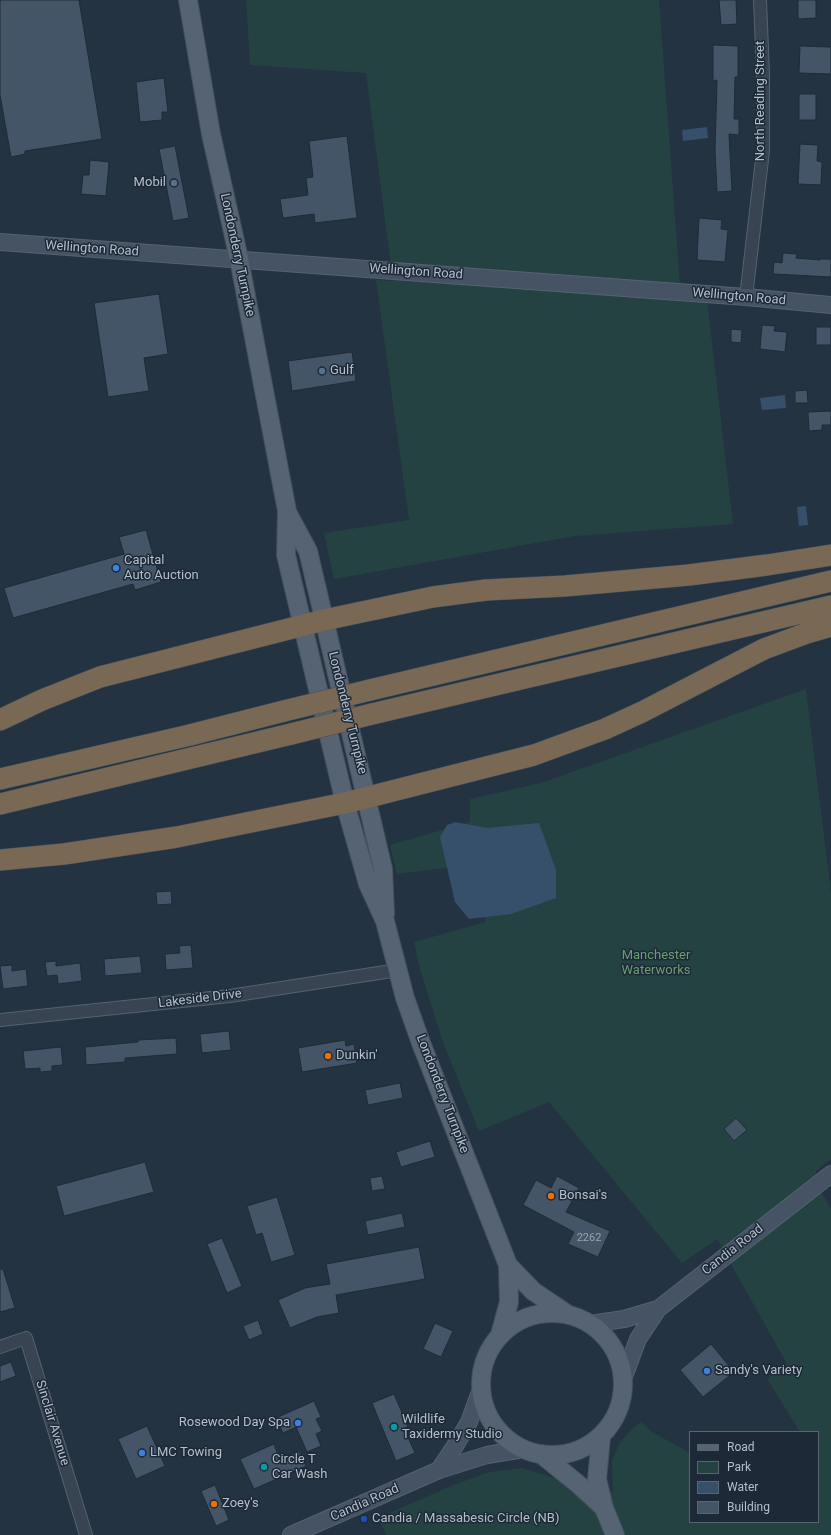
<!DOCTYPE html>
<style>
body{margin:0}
#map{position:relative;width:831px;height:1535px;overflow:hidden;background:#233342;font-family:Roboto,sans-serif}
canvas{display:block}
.legend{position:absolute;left:689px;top:1431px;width:130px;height:92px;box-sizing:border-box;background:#1d2937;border:1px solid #5a6573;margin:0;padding:5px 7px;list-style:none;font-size:12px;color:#b5bfcc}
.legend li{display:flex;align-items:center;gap:8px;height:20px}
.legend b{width:20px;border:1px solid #5a6573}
</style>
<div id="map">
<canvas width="831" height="1535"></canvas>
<ul class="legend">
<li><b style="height:5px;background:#566372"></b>Road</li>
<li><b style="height:11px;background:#254243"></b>Park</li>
<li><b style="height:11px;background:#364f6b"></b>Water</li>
<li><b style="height:11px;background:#445567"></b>Building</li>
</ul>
</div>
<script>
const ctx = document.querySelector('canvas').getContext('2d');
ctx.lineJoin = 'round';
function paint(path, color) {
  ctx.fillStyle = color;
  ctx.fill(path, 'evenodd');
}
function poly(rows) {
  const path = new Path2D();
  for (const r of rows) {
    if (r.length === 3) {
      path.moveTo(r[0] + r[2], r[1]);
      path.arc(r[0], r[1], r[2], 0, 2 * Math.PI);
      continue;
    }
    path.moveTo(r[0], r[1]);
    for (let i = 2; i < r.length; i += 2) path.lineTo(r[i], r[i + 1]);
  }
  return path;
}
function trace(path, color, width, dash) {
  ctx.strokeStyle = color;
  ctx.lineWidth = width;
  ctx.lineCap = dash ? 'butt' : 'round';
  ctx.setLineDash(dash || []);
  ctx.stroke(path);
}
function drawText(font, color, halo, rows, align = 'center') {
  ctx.font = font + ' Roboto,sans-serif';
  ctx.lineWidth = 3;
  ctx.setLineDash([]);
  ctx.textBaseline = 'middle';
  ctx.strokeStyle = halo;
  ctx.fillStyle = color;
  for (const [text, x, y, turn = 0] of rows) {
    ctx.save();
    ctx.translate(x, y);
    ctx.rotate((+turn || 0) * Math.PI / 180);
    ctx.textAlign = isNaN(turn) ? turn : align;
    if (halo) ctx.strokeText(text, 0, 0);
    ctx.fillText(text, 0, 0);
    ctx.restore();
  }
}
const green = poly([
 [246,0,659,0,681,299,707,300,733,524,575,536,334,579,324,533,409,520,376,280,393,281,366,73,250,65],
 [806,689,831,893,831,1159,816,1171,819,1188,831,1209,831,1535,386,1535,378,1518,456,1484,489,1472,522,1468,562,1480,585,1504,613,1491,612,1461,619,1444,631,1430,641,1422,652,1432,690,1453,690,1522,818,1522,818,1432,800,1432,767,1379,787,1364,717,1239,682,1263,549,1102,479,1131,444,1045,420,969,414,942,486,922,467,865,397,874,390,845,470,822,470,799,541,783]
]);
const water = poly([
 [707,127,708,138,683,141,682,130],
 [785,395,786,408,762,410,760,398],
 [806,506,808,525,799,526,797,507],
 [455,822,487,828,539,823,556,870,556,898,511,914,469,919,455,902,440,837,447,825]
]);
const building = poly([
 [0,0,79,0,102,139,25,151,25,154,11,157,0,95,0,0],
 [719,0,736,0,737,24,721,25,719,0],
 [798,0,816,0,816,18,798,19,798,0],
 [713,45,738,46,738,77,735,77,734,119,739,119,739,135,729,134,732,191,717,192,715,150,717,80,713,81,713,45],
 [800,46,831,47,831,74,799,73,800,46],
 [164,78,168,112,162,112,162,120,140,122,136,82,164,78],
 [799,94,816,94,816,120,799,120,799,94],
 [347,136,357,218,315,223,314,214,283,218,280,199,308,195,306,178,313,177,309,141,347,136],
 [800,144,818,145,817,161,822,162,821,185,798,184,800,144],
 [175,146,189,218,173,221,159,149,175,146],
 [90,160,109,162,106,196,81,194,83,175,89,175,90,160],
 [699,218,722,220,721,229,728,230,725,262,697,260,699,218],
 [783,253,797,254,796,258,820,260,820,259,831,259,831,277,773,274,774,262,782,263,783,253],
 [159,294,168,354,144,358,149,391,108,397,94,303,159,294],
 [762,325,775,326,774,331,787,332,785,352,760,349,762,325],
 [816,327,831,327,831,345,816,345,816,327],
 [731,329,742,330,741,343,731,342,731,329],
 [352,352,356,381,292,391,288,361,352,352],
 [807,390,808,403,795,403,795,391,807,390],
 [831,411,831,425,822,425,822,430,809,431,808,412,831,411],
 [146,530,161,582,135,590,133,584,13,618,4,588,124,554,119,537,146,530],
 [171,891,172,904,157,905,156,892,171,891],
 [191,945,193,968,166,970,165,954,180,953,179,946,191,945],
 [140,956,142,973,105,976,104,959,140,956],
 [56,961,56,966,80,963,82,981,58,984,57,975,47,976,45,962,56,961],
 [12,965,12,971,26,969,28,986,3,989,0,966,12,965],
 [229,1031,231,1050,202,1053,200,1034,229,1031],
 [176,1038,177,1054,125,1058,125,1062,86,1065,85,1047,138,1042,138,1040,176,1038],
 [345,1040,346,1046,354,1044,357,1063,302,1072,298,1048,345,1040],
 [61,1047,63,1065,52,1066,52,1071,40,1072,40,1068,25,1069,23,1051,61,1047],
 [400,1083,403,1098,368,1105,365,1090,400,1083],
 [736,1118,747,1130,734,1141,724,1129,736,1118],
 [430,1141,435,1157,401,1167,396,1152,430,1141],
 [145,1162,154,1192,64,1216,56,1186,145,1162],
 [382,1176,385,1189,372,1191,370,1178,382,1176],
 [557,1176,579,1188,566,1212,610,1231,598,1257,568,1244,574,1232,523,1205,536,1180,551,1188,557,1176],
 [277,1197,295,1255,271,1262,262,1233,256,1235,247,1206,277,1197],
 [402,1213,405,1227,368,1235,365,1221,402,1213],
 [222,1238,242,1286,227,1293,207,1244,222,1238],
 [419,1247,425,1279,336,1295,339,1313,317,1317,290,1328,278,1300,305,1288,330,1284,326,1264,419,1247],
 [0,1269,3,1269,15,1308,0,1312,0,1269],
 [258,1320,263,1334,249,1340,243,1326,258,1320],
 [435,1323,453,1331,441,1357,423,1349,435,1323],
 [711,1344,734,1372,703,1397,680,1370,711,1344],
 [11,1362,16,1376,0,1382,0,1366,11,1362],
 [394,1394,408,1427,404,1428,415,1453,396,1461,372,1403,394,1394],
 [314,1401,321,1417,316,1419,322,1431,316,1434,321,1446,307,1452,296,1427,283,1433,276,1418,314,1401],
 [147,1426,165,1466,136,1479,118,1439,147,1426],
 [274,1444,280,1460,299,1451,306,1466,254,1489,240,1459,274,1444],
 [215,1485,229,1520,216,1526,201,1491,215,1485]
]);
const street = poly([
 [746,297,763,151,763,73,760,0],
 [0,1020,230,996,398,970],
 [0,1347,26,1338,86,1535]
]);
const secondary = poly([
 [0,242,746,297,831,305],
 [590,1324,624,1319,658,1309],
 [624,1377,638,1339,658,1309,831,1174],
 [439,1470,455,1446,469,1422,481,1389],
 [291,1535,439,1470,487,1455,524,1449]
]);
const primary = poly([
 [188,0,211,134,239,259,287,511,286,555,345,803,368,884,385,921,405,998,421,1043,508,1265,509,1302,500,1335],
 [287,512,308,551,383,869,385,914],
 [508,1265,533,1291,567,1314],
 [552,1384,71],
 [601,1437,597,1479,604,1508,615,1535],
 [541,1454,578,1484,604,1508]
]);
const highway = poly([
 [370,690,831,581],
 [372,714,831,606],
 [0,720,42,700,100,677,324,620,433,597,486,590,565,586,689,575,767,565,831,555],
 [0,779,190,735,284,711],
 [0,804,291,734],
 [0,860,64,854,177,837,345,803,534,755,605,729,642,712,764,649,807,633,831,626]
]);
const highwayBridge = poly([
 [284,711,370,690],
 [291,734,372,714]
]);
const markers = [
 [174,183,4,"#5c6f8a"],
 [322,371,4,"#5c6f8a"],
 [116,568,4,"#3f7fe0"],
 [328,1056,4,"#e8710a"],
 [551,1196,4,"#e8710a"],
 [707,1371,4,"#3f7fe0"],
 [298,1423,4,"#3f7fe0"],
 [394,1427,4,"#0f9aa8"],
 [142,1453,4,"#3f7fe0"],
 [264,1467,4,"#0f9aa8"],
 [214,1504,4,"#e8710a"],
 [364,1519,4,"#1a4fb4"]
];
const numberNames = [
 ["2262",589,1238]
];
const streetNames = [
 ["North Reading Street",761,101,-90],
 ["Wellington Road",92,249,4],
 ["Londonderry Turnpike",237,255,78],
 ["Wellington Road",416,272,4],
 ["Wellington Road",739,297,5],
 ["Londonderry Turnpike",347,713,76],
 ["Lakeside Drive",200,999,-7],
 ["Londonderry Turnpike",442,1094,69],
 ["Candia Road",733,1250,-38],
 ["Sinclair Avenue",52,1423,73],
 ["Candia Road",365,1503,-24]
];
const poiNames = [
 ["Mobil",166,183,"right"],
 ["Gulf",330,371],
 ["Capital",124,561],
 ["Auto Auction",124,576],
 ["Dunkin'",336,1056],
 ["Bonsai's",559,1196],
 ["Sandy's Variety",715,1371],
 ["Wildlife",402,1420],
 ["Taxidermy Studio",402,1435],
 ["Rosewood Day Spa",290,1423,"right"],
 ["LMC Towing",150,1453],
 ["Circle T",272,1460],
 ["Car Wash",272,1475],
 ["Zoey's",222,1504],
 ["Candia / Massabesic Circle (NB)",372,1519]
];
const parkNames = [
 ["Manchester",656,956],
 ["Waterworks",656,971]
];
paint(green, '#254243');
paint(water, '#364f6b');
paint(building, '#445567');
trace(building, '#1f2b39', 1);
trace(street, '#56626f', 14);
trace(secondary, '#56626f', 18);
trace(primary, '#45505e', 20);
trace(highway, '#434f5c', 22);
trace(street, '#384452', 12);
trace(secondary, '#465365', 16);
trace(primary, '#566372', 18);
trace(highway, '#796854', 21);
trace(highwayBridge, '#434f5c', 22, []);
trace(highwayBridge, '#796854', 21);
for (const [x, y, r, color] of markers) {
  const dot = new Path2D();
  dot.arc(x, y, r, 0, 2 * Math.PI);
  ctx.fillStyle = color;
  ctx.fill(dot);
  trace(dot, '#1d2937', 1.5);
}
drawText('11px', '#99a4b3', null, numberNames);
drawText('13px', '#b5bfcc', '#1d2937', streetNames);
drawText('13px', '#b5bfcc', '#1d2937', poiNames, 'left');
drawText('13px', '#6a9f73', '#1d2937', parkNames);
</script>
